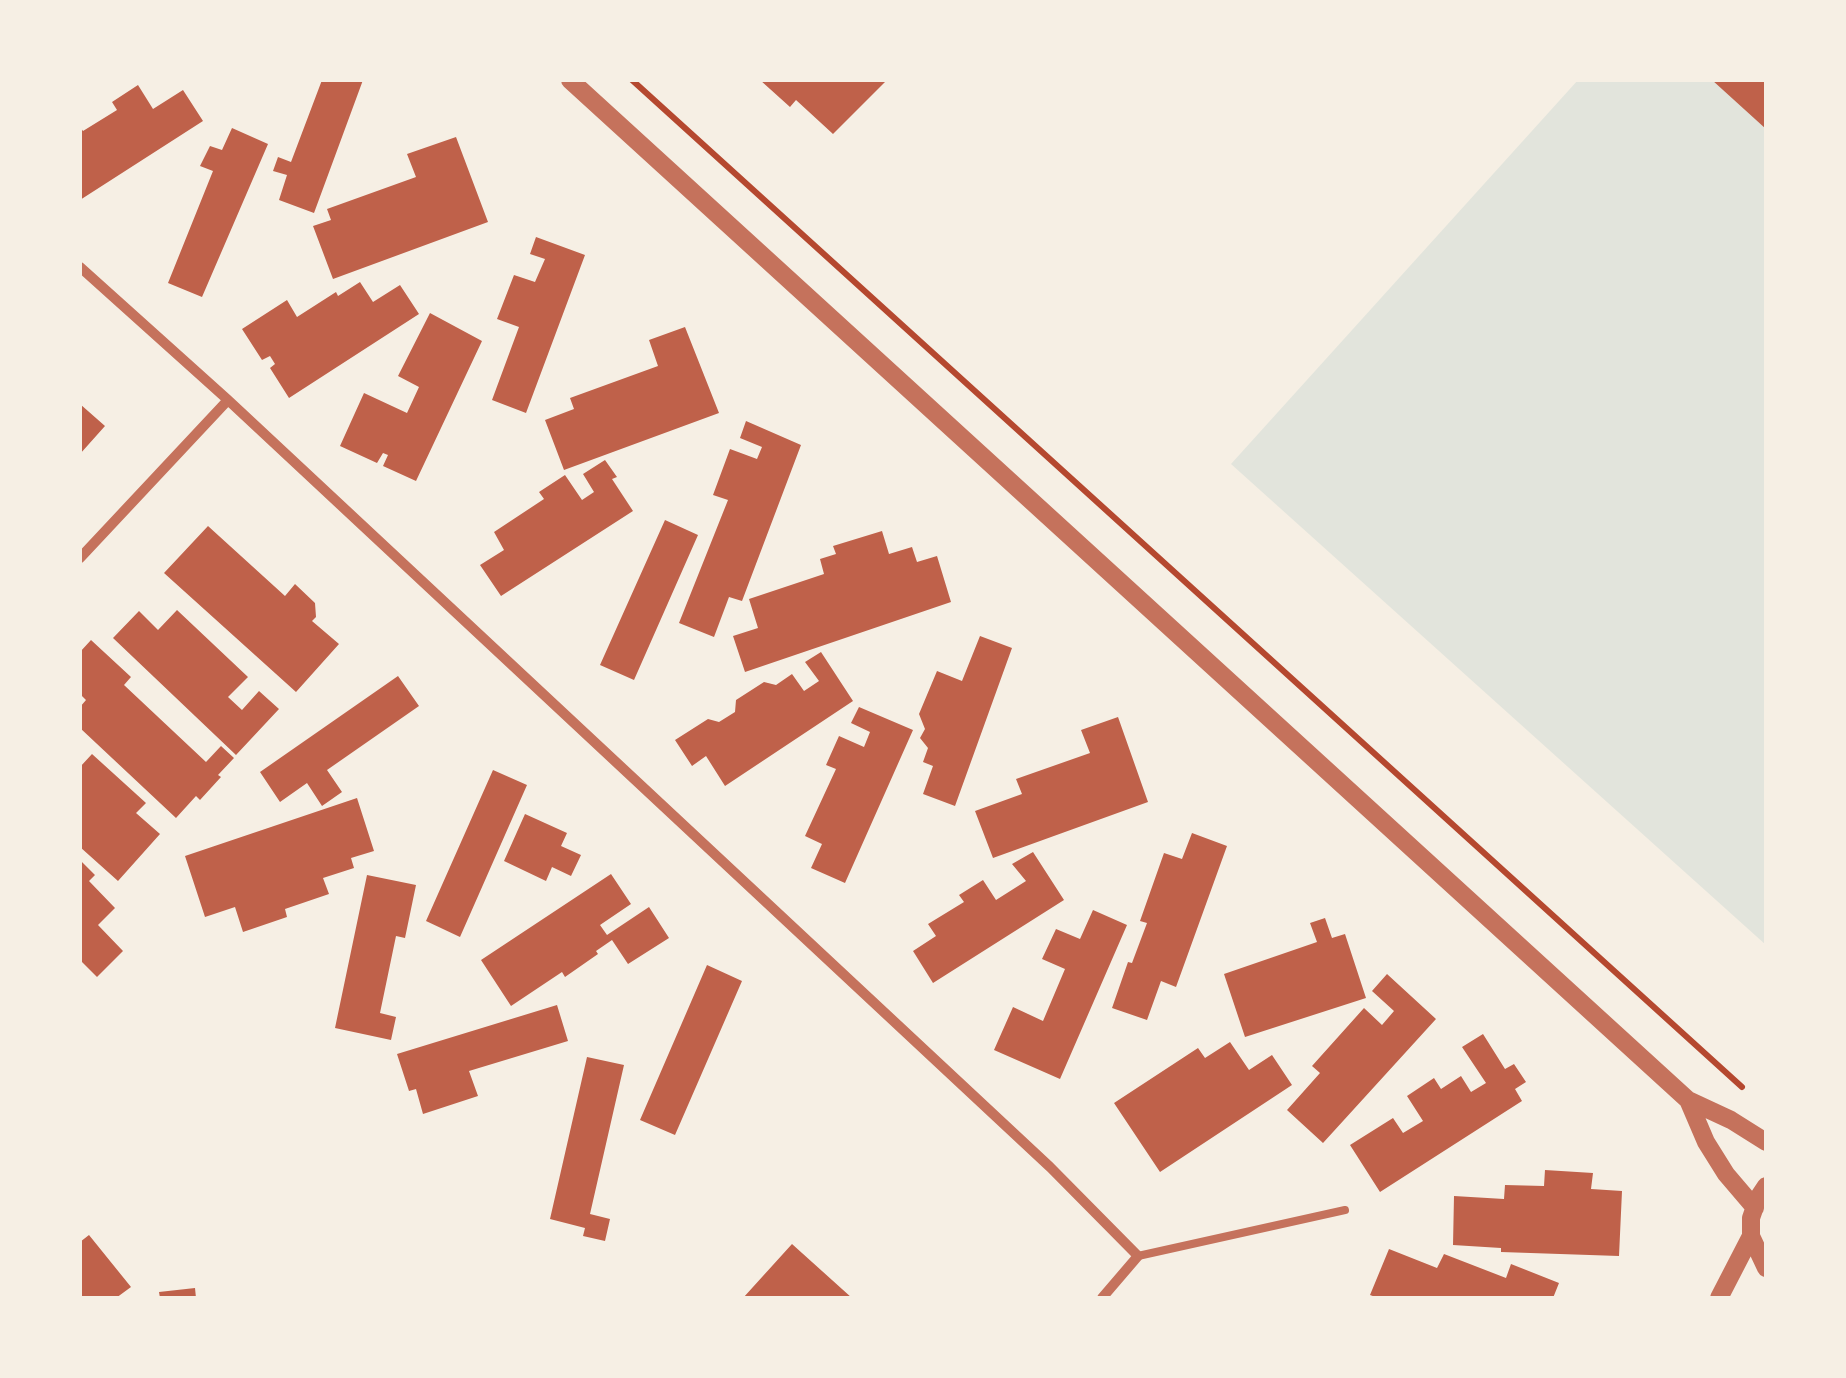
<!DOCTYPE html>
<style>
body{margin:0}
#map{position:relative;width:1846px;height:1378px;overflow:hidden;background:#f6efe4;font-family:"Playfair Display",serif}
canvas{display:block}
.frame{position:absolute;inset:0;border:82px solid #f6efe4;pointer-events:none}
</style>
<div id="map">
<canvas width="1846" height="1378"></canvas>
<div class="frame"></div>
</div>
<script>
const ctx = document.querySelector('canvas').getContext('2d');
ctx.lineJoin = 'round';
function paint(path, color) {
  ctx.fillStyle = color;
  ctx.fill(path, 'evenodd');
}
function poly(rows) {
  const path = new Path2D();
  for (const r of rows) {
    path.moveTo(r[0], r[1]);
    for (let i = 2; i < r.length; i += 2) path.lineTo(r[i], r[i + 1]);
  }
  return path;
}
function trace(path, color, width, dash) {
  ctx.strokeStyle = color;
  ctx.lineWidth = width;
  ctx.lineCap = dash ? 'butt' : 'round';
  ctx.setLineDash(dash || []);
  ctx.stroke(path);
}
const green = poly([
 [1578,80,1766,80,1766,945,1231,464]
]);
const building = poly([
 [322,80,363,80,314,213,279,200,287,175,273,171,278,157,291,162],
 [760,80,887,80,833,134,796,100,790,107],
 [1712,80,1766,80,1766,129],
 [138,85,153,109,183,90,203,121,80,200,80,127,83,131,117,110,112,102],
 [232,128,268,144,202,297,168,283,213,171,200,166,210,146,222,150],
 [456,137,488,222,333,279,313,226,331,220,327,209,416,177,407,154],
 [536,237,585,255,526,413,492,400,519,327,497,319,514,275,535,282,545,259,530,254],
 [360,282,373,302,400,285,419,314,289,398,270,368,275,364,270,356,262,360,242,329,287,300,297,317,336,292,338,296],
 [430,313,482,341,416,481,383,466,388,455,383,453,377,463,340,446,364,393,407,413,419,387,398,376],
 [685,327,719,413,564,470,545,420,574,409,570,398,658,366,649,340],
 [80,404,105,426,80,454],
 [746,421,801,445,742,601,729,597,714,637,679,623,728,500,713,495,730,449,757,459,762,447,740,438],
 [605,460,617,477,612,479,633,511,501,596,480,565,504,550,494,532,544,499,539,492,565,475,582,500,594,492,583,474],
 [665,520,698,535,634,680,600,665],
 [208,526,285,596,295,584,315,603,316,617,312,621,339,644,296,692,164,573],
 [882,531,889,554,912,547,917,562,937,556,951,602,745,672,733,636,758,628,749,599,824,574,820,559,836,554,833,546],
 [177,610,248,677,228,697,242,710,259,691,279,709,236,755,113,638,139,611,158,630],
 [980,636,1012,648,955,806,923,794,933,766,923,762,928,748,920,738,925,729,919,714,937,671,962,681],
 [91,640,131,677,124,685,206,762,221,746,234,758,218,775,221,777,200,800,196,796,176,818,80,728,80,707,86,700,80,694,80,652],
 [821,652,853,701,725,786,706,756,692,766,675,740,708,719,719,722,735,712,736,700,764,682,776,685,792,674,804,691,819,681,805,662],
 [398,676,419,706,327,770,342,792,322,806,307,783,280,802,260,772],
 [859,707,913,730,845,883,811,868,822,844,805,836,836,769,826,765,839,736,864,747,870,732,851,723],
 [1118,717,1148,802,993,858,975,811,1022,794,1016,779,1090,753,1081,730],
 [92,754,146,803,136,813,160,834,118,881,80,847,80,767],
 [493,770,527,785,460,937,426,921],
 [357,798,374,851,351,858,354,868,323,878,329,894,285,909,287,917,243,932,235,907,205,917,185,856],
 [525,814,567,833,561,846,581,855,571,876,552,867,546,881,504,861],
 [1192,833,1227,846,1176,987,1161,981,1147,1020,1112,1008,1128,962,1132,963,1147,923,1140,921,1164,853,1182,859],
 [1033,852,1064,900,933,983,913,951,936,936,928,924,964,902,959,895,983,880,996,900,1026,881,1012,864],
 [80,860,95,875,89,881,115,908,98,925,123,951,97,977,80,960],
 [611,874,631,904,600,925,607,935,649,907,669,938,628,964,612,940,596,951,598,954,565,977,562,972,511,1006,481,960],
 [367,875,416,885,405,938,396,936,380,1013,396,1017,391,1040,335,1028],
 [1093,910,1127,925,1060,1079,994,1050,1013,1007,1043,1021,1065,969,1042,959,1056,929,1080,939],
 [1325,918,1332,938,1345,934,1366,998,1245,1037,1224,974,1317,942,1310,923],
 [707,965,742,981,675,1135,640,1120],
 [1387,974,1436,1019,1323,1143,1287,1110,1320,1073,1312,1066,1364,1008,1382,1025,1394,1011,1372,991],
 [557,1005,568,1041,469,1071,478,1096,423,1114,416,1089,409,1091,397,1054],
 [1483,1034,1505,1069,1514,1064,1526,1082,1515,1089,1522,1101,1380,1192,1350,1145,1393,1118,1403,1133,1423,1121,1407,1096,1434,1078,1441,1089,1461,1076,1471,1092,1486,1083,1462,1047],
 [1230,1042,1249,1070,1272,1055,1292,1085,1160,1172,1114,1103,1198,1048,1205,1058],
 [587,1057,624,1065,590,1214,610,1219,605,1241,583,1236,585,1228,550,1219],
 [1545,1170,1593,1173,1591,1189,1622,1191,1619,1256,1501,1252,1501,1248,1453,1245,1454,1196,1504,1199,1505,1185,1544,1186],
 [89,1235,131,1287,116,1298,80,1298,80,1242],
 [792,1244,852,1298,743,1298],
 [1389,1249,1437,1268,1444,1254,1506,1278,1511,1264,1559,1283,1553,1298,1378,1298,1370,1295],
 [195,1288,196,1298,160,1298,159,1292]
]);
const path = poly([
 [632,80,1742,1087]
]);
const service = poly([
 [1138,1256,1345,1210]
]);
const minor = poly([
 [80,267,228,400,1050,1167,1138,1256,1102,1298],
 [80,558,228,400]
]);
const tertiary = poly([
 [570,80,1688,1100,1731,1120,1766,1142],
 [1688,1100,1706,1142,1726,1174,1755,1208],
 [1751,1236,1766,1268],
 [1719,1298,1751,1236,1751,1218,1758,1198,1766,1186]
]);
paint(green, '#e2e4dc');
paint(building, '#bf614a');
trace(path, '#b5482f', 6);
trace(service, '#c5725c', 8);
trace(minor, '#c5725c', 10);
trace(tertiary, '#c5725c', 18);
</script>
